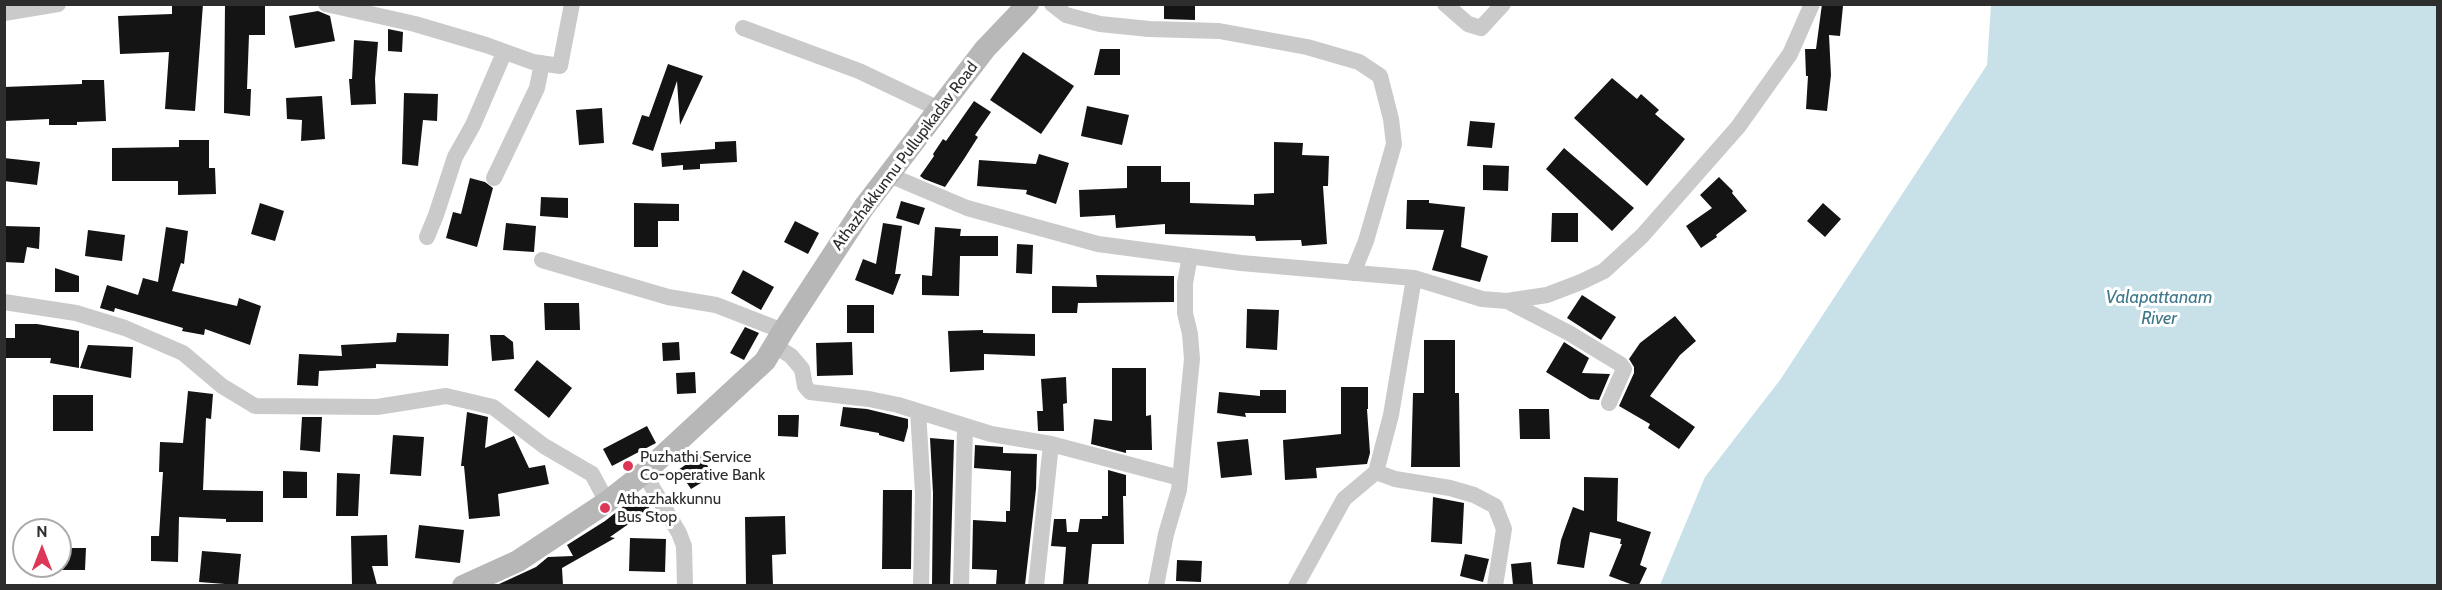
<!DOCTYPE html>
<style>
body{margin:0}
#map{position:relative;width:2442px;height:590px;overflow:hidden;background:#fff;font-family:Cabin,sans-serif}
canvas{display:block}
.frame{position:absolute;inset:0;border:6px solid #2d2d2d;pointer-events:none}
.north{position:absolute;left:12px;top:518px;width:60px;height:60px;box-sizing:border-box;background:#fff;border:2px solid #ababab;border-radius:50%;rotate:0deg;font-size:16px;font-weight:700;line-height:24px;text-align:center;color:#2d2d2d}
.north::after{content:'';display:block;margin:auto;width:21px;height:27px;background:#dd3757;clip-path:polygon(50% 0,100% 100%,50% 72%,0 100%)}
</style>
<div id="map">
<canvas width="2442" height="590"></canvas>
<div class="frame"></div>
<div class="north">N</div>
</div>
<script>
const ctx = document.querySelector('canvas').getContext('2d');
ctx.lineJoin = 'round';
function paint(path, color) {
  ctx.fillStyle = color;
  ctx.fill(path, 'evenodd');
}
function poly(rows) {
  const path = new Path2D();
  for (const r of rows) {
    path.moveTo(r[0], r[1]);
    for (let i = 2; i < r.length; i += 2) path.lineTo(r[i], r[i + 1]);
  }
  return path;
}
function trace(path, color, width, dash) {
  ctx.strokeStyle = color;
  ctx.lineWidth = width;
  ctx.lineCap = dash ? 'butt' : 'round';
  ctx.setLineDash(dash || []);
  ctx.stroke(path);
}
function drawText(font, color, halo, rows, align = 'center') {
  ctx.font = font + ' Cabin,sans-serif';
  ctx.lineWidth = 6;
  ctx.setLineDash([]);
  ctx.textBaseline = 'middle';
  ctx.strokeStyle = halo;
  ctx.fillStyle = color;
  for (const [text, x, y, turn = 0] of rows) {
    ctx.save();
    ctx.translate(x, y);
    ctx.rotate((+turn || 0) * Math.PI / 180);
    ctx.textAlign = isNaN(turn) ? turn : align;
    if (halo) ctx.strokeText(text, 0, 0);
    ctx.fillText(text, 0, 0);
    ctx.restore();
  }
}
const water = poly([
 [1991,5,2437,5,2437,585,1660,585,1705,477,1780,380,1987,65]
]);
const building = poly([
 [172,4,203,4,195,111,165,109,169,52,120,54,118,16,172,14],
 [225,4,265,4,265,35,249,35,247,89,251,89,250,116,224,113],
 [1164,4,1195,4,1195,20,1164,19],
 [1822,4,1843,6,1840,36,1829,35,1831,75,1827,111,1806,109,1808,76,1806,76,1805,49,1816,49],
 [318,11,330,16,335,41,295,48,289,16],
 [388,29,403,32,402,52,388,51],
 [354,40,378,42,375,79,376,104,351,105,349,79,352,79],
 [1100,49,1120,49,1120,75,1094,75],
 [1023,52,1074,86,1041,134,990,100],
 [668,64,703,76,680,125,677,81,653,151,632,144,642,115,649,117],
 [1612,78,1637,99,1641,94,1659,110,1655,114,1685,139,1647,186,1574,118],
 [82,80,104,80,106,121,77,122,77,125,49,125,49,119,4,121,4,87,82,84],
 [404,93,438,94,437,121,423,120,418,166,402,164],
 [322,96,325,139,301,141,302,120,287,119,286,98],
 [974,101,991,112,975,135,978,137,964,159,945,187,924,179,920,176,934,156,933,154,943,139,946,141],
 [1087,106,1129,115,1122,145,1081,136],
 [602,108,604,143,579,145,576,110],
 [1470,121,1495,123,1492,148,1467,146],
 [179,140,209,140,209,168,215,168,216,194,178,195,178,181,112,181,112,148,179,147],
 [736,141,737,162,700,164,700,169,683,170,683,165,662,167,661,153,715,149,715,142],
 [1274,142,1303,143,1302,155,1329,156,1328,186,1323,186,1327,244,1302,246,1301,240,1256,241,1255,236,1165,234,1165,224,1116,228,1115,215,1080,217,1079,190,1127,188,1127,166,1161,166,1161,182,1190,182,1190,203,1254,205,1254,194,1274,193],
 [1564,148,1634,208,1612,231,1546,169],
 [1039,154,1069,163,1056,204,1026,194,1027,190,977,186,979,160,1036,164],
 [4,158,40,162,37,185,4,181],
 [1483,165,1509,166,1508,191,1483,190],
 [1719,177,1733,191,1732,193,1747,211,1716,235,1717,237,1701,248,1686,226,1712,208,1700,195],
 [470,178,485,182,493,188,477,247,446,238,453,212,461,214],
 [541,197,568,198,568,218,540,216],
 [1407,200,1429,200,1429,203,1465,207,1461,247,1488,256,1480,282,1432,270,1444,230,1406,229],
 [901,201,925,208,919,225,896,218],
 [260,203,284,211,275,241,251,234],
 [634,203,679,204,679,221,658,221,658,247,634,247],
 [1823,203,1841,219,1825,237,1807,221],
 [1552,213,1578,213,1578,242,1551,242],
 [795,221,819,233,808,254,784,242],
 [506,223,536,226,534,252,503,250],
 [883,223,902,226,895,274,901,274,893,295,855,280,863,259,876,264],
 [4,226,40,227,39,249,27,247,24,263,4,262],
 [166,227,188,231,184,264,181,263,172,291,237,306,239,298,261,306,250,345,205,329,204,335,182,331,183,328,115,308,114,312,100,308,107,285,138,295,143,278,158,282],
 [935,227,961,229,960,236,998,236,998,256,960,256,959,296,922,295,922,275,932,276],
 [88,230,125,235,122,261,85,256],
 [1017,244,1033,245,1032,274,1016,273],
 [55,268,79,276,79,292,55,292],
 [743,270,774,287,761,310,731,293],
 [1096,275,1174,276,1174,302,1078,303,1077,313,1052,313,1052,286,1097,287],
 [1582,295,1616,317,1601,340,1567,318],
 [544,303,579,303,580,330,545,330],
 [847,305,874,305,874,333,847,333],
 [1247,309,1279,310,1277,350,1246,348],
 [1675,316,1696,341,1680,355,1650,396,1695,427,1679,449,1648,428,1650,424,1619,406,1634,373,1634,367,1629,359,1640,343],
 [15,324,37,324,79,331,79,368,50,363,51,358,4,358,4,338,15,338],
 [745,327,759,333,744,360,730,353],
 [983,330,983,333,1035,334,1035,356,984,354,984,370,950,372,948,331],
 [397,333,449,334,448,366,376,364,376,368,319,371,318,386,297,385,299,354,342,356,341,345,396,342],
 [490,335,504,335,513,342,514,359,492,361],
 [1424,340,1455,340,1455,393,1459,393,1460,467,1411,467,1413,393,1424,393],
 [679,342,680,360,663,361,662,343],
 [852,342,853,375,817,376,816,343],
 [1564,342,1589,358,1582,373,1610,374,1599,400,1590,399,1546,372],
 [88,345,133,347,131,378,80,368],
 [537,360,572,388,549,418,514,390],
 [1112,368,1146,368,1146,416,1151,415,1152,450,1126,450,1126,453,1091,444,1094,419,1112,421],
 [695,372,696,393,677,394,676,373],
 [1066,377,1067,403,1063,404,1064,431,1038,431,1037,411,1043,411,1041,379],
 [1341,387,1368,387,1368,409,1367,409,1370,453,1367,464,1316,468,1317,478,1285,480,1283,440,1341,434],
 [1260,390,1286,390,1286,413,1245,413,1246,417,1217,413,1219,392,1260,396],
 [188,391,213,394,211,419,206,418,203,490,263,491,263,522,226,522,226,519,179,517,178,562,151,561,151,536,159,536,163,472,159,472,160,442,183,443],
 [53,395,93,395,93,431,53,431],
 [843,407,867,409,908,419,908,427,904,442,879,435,879,433,840,426],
 [1519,409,1549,409,1550,439,1520,439],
 [467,412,488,417,485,448,514,436,529,468,545,465,549,484,498,494,500,516,469,519,464,466,461,466],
 [778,415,799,415,798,437,778,436],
 [302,417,322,417,320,452,300,450],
 [647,426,656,443,612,466,603,449],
 [393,435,424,437,421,476,390,474],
 [930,438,954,440,950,585,932,585,933,493],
 [1248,439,1252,475,1221,478,1217,442],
 [975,445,1003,447,1003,453,1037,454,1036,489,1025,585,996,585,997,570,972,569,973,520,1006,522,1006,511,1010,511,1011,471,974,468],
 [700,455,714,475,691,489,678,470],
 [1108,470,1126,475,1126,496,1123,496,1124,544,1092,544,1088,585,1063,585,1066,547,1051,546,1054,519,1066,519,1067,532,1078,532,1080,519,1102,519,1102,516,1108,516],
 [283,471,307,472,307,498,283,498],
 [337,473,360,474,358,516,336,516],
 [1584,477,1618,478,1617,521,1651,532,1640,565,1647,568,1639,585,1633,585,1609,576,1622,544,1620,544,1621,539,1590,532,1584,568,1557,564,1561,540,1573,507,1584,511],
 [883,490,912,490,911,569,882,569],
 [639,494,650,509,610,537,615,538,562,568,563,585,497,585,536,567,548,557,573,556,567,545,605,521],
 [1433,497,1464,503,1462,544,1431,542],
 [785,516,786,554,772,555,773,585,746,585,745,517],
 [419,525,464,530,460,563,415,558],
 [387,535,388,566,372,566,377,585,352,585,351,536],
 [630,538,666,539,665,572,629,571],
 [61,548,86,548,85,570,61,570],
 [202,551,241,554,238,585,199,582],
 [1465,554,1489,559,1483,582,1460,576],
 [1177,560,1202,561,1201,582,1176,581],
 [1531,562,1533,585,1513,585,1511,564]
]);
const street = poly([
 [326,4,415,24,486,45,533,62,560,66,572,4],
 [1052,4,1066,15,1100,24,1149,29,1219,31,1307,47,1359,62,1380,76,1391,119,1394,144,1366,241,1353,273],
 [1445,4,1468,24,1481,28,1503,4],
 [4,13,58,4],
 [743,28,859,71,939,109],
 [889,175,967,208,1098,244,1241,263,1414,278],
 [494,178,537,88,542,63],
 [427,237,436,215,455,157,473,125,504,53],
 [542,260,668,297,716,305,783,331],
 [1507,301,1569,333,1620,364,1624,369,1609,403],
 [4,302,76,313,125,328,183,353,222,386,255,406,377,407,446,396,493,407,544,446,592,474,607,502],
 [774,345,791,356,802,369,805,386,810,392,869,399,898,405,991,434,1051,444,1180,478],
 [918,411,923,493,921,586],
 [1376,472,1395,479,1450,488,1474,495,1495,506,1504,529,1495,586],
 [644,473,679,533,684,546,685,586],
 [961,586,965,427],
 [1036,586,1051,444],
 [1156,586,1166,534,1179,490,1192,359,1190,334,1185,313,1185,283,1190,256],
 [1296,586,1344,499,1376,472,1391,415,1414,278,1482,299,1507,301,1547,295,1581,282,1604,271,1642,236,1738,127,1790,54,1812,4]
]);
const secondary = poly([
 [463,586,518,561,607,502,644,473,765,361,783,331,864,207,985,49,1028,4]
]);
const markers = [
 [628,466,6,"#dd3757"],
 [605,508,6,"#dd3757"]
];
const streetNames = [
 ["Athazhakkunnu Pullupikadav Road",905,156,-53]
];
const poiNames = [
 ["Puzhathi Service",640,457],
 ["Co-operative Bank",640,475],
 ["Athazhakkunnu",617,499],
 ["Bus Stop",617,517]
];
const waterNames = [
 ["Valapattanam",2159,298],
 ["River",2159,319]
];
paint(water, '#c8e1e9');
paint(building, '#141414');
trace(street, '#cacaca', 16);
trace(secondary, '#b7b7b7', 22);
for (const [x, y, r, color] of markers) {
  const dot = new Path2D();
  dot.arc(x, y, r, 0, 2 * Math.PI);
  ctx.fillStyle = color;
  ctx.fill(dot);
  trace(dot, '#fff', 2);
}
drawText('16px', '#2d2d2d', '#fff', streetNames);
drawText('16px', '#2d2d2d', '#fff', poiNames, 'left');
drawText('italic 18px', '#3f778b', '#fff', waterNames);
</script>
